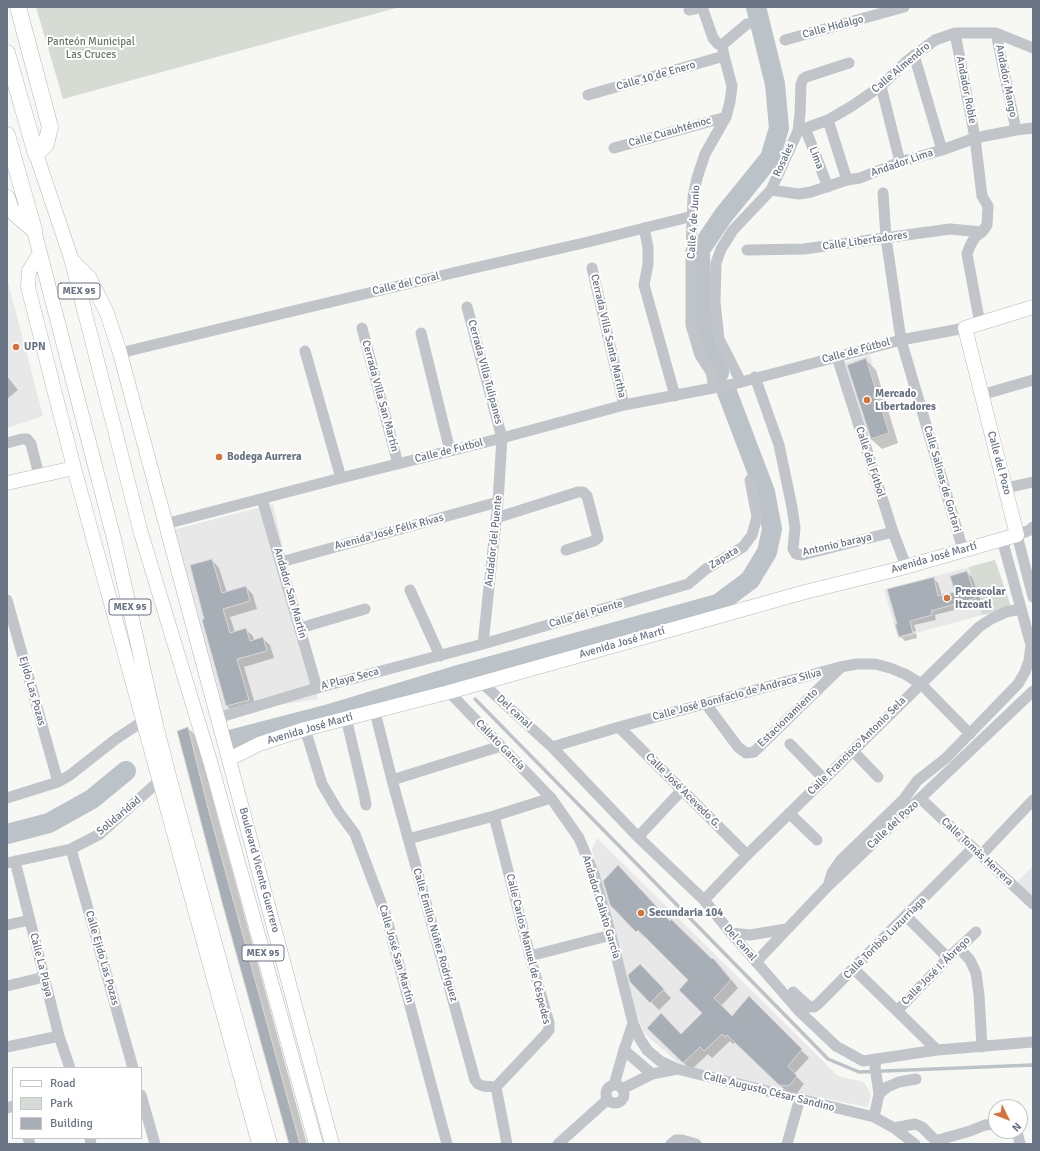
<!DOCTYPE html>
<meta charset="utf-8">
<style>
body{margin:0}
#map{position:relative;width:1040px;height:1151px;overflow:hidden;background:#f7f7f4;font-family:Signika,sans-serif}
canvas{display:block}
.frame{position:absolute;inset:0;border:8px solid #687383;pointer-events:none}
.legend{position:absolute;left:12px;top:1067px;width:130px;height:72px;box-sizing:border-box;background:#fff;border:1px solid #c3c7cd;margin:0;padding:5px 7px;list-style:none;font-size:12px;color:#687383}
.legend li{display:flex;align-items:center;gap:8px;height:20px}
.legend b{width:20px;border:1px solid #c3c7cd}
.north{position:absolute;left:988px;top:1099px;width:40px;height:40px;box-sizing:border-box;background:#fff;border:1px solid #c3c7cd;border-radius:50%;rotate:133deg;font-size:11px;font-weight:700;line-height:16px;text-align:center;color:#687383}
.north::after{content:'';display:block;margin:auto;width:14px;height:18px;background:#d77134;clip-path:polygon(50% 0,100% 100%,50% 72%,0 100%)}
</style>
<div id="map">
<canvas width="1040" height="1151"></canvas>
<div class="frame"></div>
<ul class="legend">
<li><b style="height:5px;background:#fff"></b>Road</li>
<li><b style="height:11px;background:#d6dcd4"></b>Park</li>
<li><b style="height:11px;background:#a8aeb5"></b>Building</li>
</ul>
<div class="north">N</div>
</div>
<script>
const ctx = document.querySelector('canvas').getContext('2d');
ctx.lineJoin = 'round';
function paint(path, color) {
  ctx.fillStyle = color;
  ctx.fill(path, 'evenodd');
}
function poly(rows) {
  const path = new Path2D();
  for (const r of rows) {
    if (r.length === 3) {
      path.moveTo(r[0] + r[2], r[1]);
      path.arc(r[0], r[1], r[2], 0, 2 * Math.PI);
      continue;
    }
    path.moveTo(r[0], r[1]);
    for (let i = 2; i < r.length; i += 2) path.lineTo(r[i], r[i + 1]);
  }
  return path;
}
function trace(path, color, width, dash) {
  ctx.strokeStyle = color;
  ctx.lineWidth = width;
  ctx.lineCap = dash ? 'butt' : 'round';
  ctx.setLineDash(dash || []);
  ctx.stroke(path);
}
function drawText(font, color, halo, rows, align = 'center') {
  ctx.font = font + ' Signika,sans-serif';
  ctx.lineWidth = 4;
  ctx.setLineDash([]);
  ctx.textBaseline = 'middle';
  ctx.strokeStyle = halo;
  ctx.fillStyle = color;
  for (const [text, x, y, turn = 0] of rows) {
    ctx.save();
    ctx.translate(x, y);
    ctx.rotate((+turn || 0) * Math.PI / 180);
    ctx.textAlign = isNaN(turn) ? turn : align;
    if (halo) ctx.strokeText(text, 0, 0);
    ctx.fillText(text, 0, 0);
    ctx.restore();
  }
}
const built = poly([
 [7,278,43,416,7,428],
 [870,355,873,365,869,366,890,434,867,442,842,363],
 [273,504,318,699,220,714,173,530],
 [995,560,1011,607,898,638,884,590],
 [597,838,838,1076,864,1082,871,1094,868,1107,687,1072,673,1058,645,1034,637,1017,592,849],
 [1033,866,1033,897,1017,882]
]);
const green = poly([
 [36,7,400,7,63,99],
 [995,560,1011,607,982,615,969,567]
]);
const shadow = poly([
 [866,360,876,370,898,443,882,449,871,439],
 [7,376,18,390,7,399],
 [212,560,219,568,227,593,246,587,253,595,257,609,230,617,235,632,245,629,253,636,254,640,262,638,270,645,274,658,244,667,256,707,234,713,227,706,205,620],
 [967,572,972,577,981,603,935,615,936,620,914,625,916,631,902,635,902,637,916,633,917,638,905,641,900,636,933,578,938,583,942,596,956,592],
 [188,728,198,738,217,815,307,1144,290,1144],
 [611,904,670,922,712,961,713,960,721,967,738,988,721,1006,732,1017,749,998,809,1058,794,1074,804,1084,797,1093,787,1092,735,1042,733,1044,730,1041,712,1058,708,1054,691,1070,648,1028,681,1035,704,1014,689,980,646,937,645,938],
 [647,973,671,998,659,1010,631,982]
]);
const stream = poly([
 [455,676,457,679],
 [475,699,828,1059,859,1072,1033,1065]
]);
const river = poly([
 [719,373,701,306,700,250,723,216,770,158,779,128,775,84,756,7],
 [230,740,326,715,455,676,718,604,750,580,767,552,772,529,765,492,727,392],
 [7,834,49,823,92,799,126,771]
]);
const building = poly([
 [866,358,889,433,871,439,847,365,866,358],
 [212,559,222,593,246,586,250,601,223,609,230,633,246,628,250,641,263,637,267,651,237,659,249,700,226,706,202,620,204,619,190,565,212,559],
 [967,571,976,598,931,611,932,615,910,621,913,633,899,637,895,624,897,624,887,589,934,577,938,596,955,592,950,576,967,571],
 [188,727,207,804,300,1144,289,1144,223,906,177,731,188,727],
 [618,865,670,921,671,919,712,959,713,958,731,980,714,998,732,1016,749,996,802,1049,788,1066,797,1076,789,1086,779,1085,727,1035,725,1037,722,1034,704,1051,700,1047,683,1063,647,1028,661,1013,681,1034,702,1013,679,990,688,980,638,930,636,932,610,905,603,881,618,865],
 [640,964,664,989,650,1003,630,982,628,975,640,964]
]);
const minor = poly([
 [702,7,713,38,718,44,722,45],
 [689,10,703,7],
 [955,33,975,138,982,196,988,206,987,225,982,232,975,237,970,246,967,254,980,324],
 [996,33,1016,130],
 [785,40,904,7],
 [914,55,942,150],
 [881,86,900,162],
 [588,95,724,56],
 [828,120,847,180],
 [805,128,828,187],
 [798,131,828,120,852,106,881,86,907,61,935,40,955,33,996,33,1033,48],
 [614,148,726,117],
 [771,190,799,194,811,192,847,180,860,178,900,162,942,150,975,138,1016,130,1033,128],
 [883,193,886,238,901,340,963,550],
 [644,228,648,247,648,264,644,285,675,396],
 [747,250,804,249,950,229,982,232],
 [592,268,624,405],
 [467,307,502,438,498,502,483,644],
 [362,328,398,464],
 [421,333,450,451],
 [305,351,341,478],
 [120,353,293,311,461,271,588,242,693,216],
 [837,357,893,532,906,566],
 [755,377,779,445,792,507,795,528,793,549,796,554,802,555,893,532],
 [741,382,719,339,715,302,716,263,721,249,733,230,771,190,798,131,800,114,801,84,803,79,806,77,849,63],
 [714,387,711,372,700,355,691,325,691,254,693,197,697,178,705,154,726,117,730,102,732,86,724,56,722,45,747,24],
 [981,395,1033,380],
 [7,443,22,439,27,439,31,444,39,475],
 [1006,488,1033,482],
 [262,499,317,688],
 [496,518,578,492,583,492,587,496,598,538,594,541,566,550],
 [165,524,341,478,502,438,624,405,734,384,901,340,965,328],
 [1033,527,1030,530,1017,535,1033,597],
 [281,562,498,502],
 [410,590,440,656],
 [7,600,58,782],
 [300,628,365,609],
 [482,683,552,747,638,837,704,900,731,933,799,1011,836,1046,863,1061,937,1050,1033,1042],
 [449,692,551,798,579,838,594,874,611,935,633,1023,640,1039,647,1050,660,1061,677,1069,874,1117,894,1128,915,1144],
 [706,704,738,747,746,753,754,752,840,668],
 [375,712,392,780,475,1080,478,1084,483,1086,496,1087],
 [217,718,317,688,483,644,688,584,706,569,743,547,752,535,757,517,750,480],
 [346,718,364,794,366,805],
 [619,727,747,855],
 [305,729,322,784,338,811,355,834,386,916,447,1144],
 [790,744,824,779],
 [552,747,619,727,840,667,857,664,875,664,890,668,905,674,921,684,970,734],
 [853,751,878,777],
 [392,780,501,746],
 [7,798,58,782,70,775,116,739,143,721],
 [921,799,1033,904],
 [789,813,817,840],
 [494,816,530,956,549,1023,549,1030,545,1035,496,1087],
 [638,837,681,791],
 [408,839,494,816,551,798],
 [71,849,133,1068],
 [981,855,1033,800],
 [15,861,59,1036,70,1068],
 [7,863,71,849,100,834,159,781],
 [828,886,832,873,841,860,904,799,917,781,946,758,1018,684,1025,672,1029,661,1031,645,1002,539],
 [704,900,747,855,979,627,991,619,1006,612,1021,609],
 [906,916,948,958],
 [7,925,30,920],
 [731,933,750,935,786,929],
 [959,948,970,960,976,973,979,995,982,1047],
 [530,956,611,935],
 [756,962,828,886,1033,691],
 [854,969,937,1050],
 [7,986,44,977],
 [793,992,806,1004,810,1007,814,1007,818,1004,973,848],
 [897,1011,948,958,976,932],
 [7,1047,59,1036],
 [624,1050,652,1074],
 [615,1094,9],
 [614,1085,624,1050,633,1023],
 [496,1087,507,1144],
 [622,1089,652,1074,677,1069],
 [879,1094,887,1087,899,1082,916,1079],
 [141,1095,155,1144],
 [1011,1106,1011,1107],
 [7,1108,13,1106],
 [874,1117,879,1094,875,1067,876,1059],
 [894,1128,915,1124,922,1127,939,1144],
 [1017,1131,1020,1144],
 [28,1138,30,1144],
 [90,1138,91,1144],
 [935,1141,970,1131,985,1125,996,1124],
 [558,1144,607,1100],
 [671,1144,676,1140,682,1140,696,1144],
 [787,1144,800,1098]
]);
const major = poly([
 [36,154,71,258,141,533,210,761,316,1144],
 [34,230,114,539,156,725,170,780,270,1144],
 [40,253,29,271,28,287,74,468,259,1144],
 [71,259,89,277,107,313,120,353,332,1144],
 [7,483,74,468],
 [229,759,259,744,305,729,449,692,805,592,898,569,1017,535,965,328,1033,307]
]);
const highway = poly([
 [7,53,36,154,46,144,50,127,18,7],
 [7,135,34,230],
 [7,198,11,210,34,230]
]);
const markers = [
 [16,347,4,"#d77134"],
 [867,400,4,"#d77134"],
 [219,457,4,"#d77134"],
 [947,598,4,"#d77134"],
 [641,913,4,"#d77134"]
];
const shields = [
 [79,291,42],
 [130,607,42],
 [263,953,42]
];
const shieldNames = [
 ["MEX 95",79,291],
 ["MEX 95",130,607],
 ["MEX 95",263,953]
];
const streetNames = [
 ["Calle Hidalgo",833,27,-15],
 ["Calle Almendro",901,68,-40],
 ["Calle 10 de Enero",656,76,-16],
 ["Andador Mango",1006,81,79],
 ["Andador Roble",966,90,79],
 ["Calle Cuauhtémoc",670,132,-16],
 ["Lima",816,158,69],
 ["Rosales",784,160,-66],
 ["Andador Lima",902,163,-19],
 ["Calle 4 de Junio",694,222,-86],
 ["Calle Libertadores",865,241,-8],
 ["Calle del Coral",406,284,-13],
 ["Cerrada Villa Santa Martha",608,336,77],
 ["Calle de Fútbol",856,351,-15],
 ["Cerrada Villa Tulipanes",485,372,75],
 ["Cerrada Villa San Martín",380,396,75],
 ["Calle de Futbol",449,451,-14],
 ["Calle del Fútbol",870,462,72],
 ["Calle del Pozo",999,463,75],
 ["Calle Salinas de Gortari",942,479,74],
 ["Avenida José Félix Rivas",389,532,-15],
 ["Andador del Puente",494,541,-84],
 ["Antonio baraya",837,545,-13],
 ["Zapata",724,558,-32],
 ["Avenida José Martí",934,558,-16],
 ["Andador San Martín",290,593,74],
 ["Calle del Puente",586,614,-16],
 ["Avenida José Martí",622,643,-16],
 ["A Playa Seca",350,679,-15],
 ["Ejido Las Pozas",32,691,74],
 ["Calle José Bonifacio de Andraca Silva",737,695,-15],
 ["Del canal",514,712,43],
 ["Estacionamiento",788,718,-44],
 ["Avenida José Martí",310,729,-16],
 ["Calixto García",500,745,46],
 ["Calle Francisco Antonio Sela",857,746,-45],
 ["Calle José Acevedo G.",683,791,45],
 ["Solidaridad",119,816,-40],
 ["Calle del Pozo",893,825,-43],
 ["Calle Tomás Herrera",977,852,43],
 ["Boulevard Vicente Guerrero",259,870,75],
 ["Andador Calixto García",601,907,73],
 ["Calle Emilio Núñez Rodríguez",435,935,74],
 ["Calle Toribio Luzurriaga",885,938,-45],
 ["Del canal",740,943,49],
 ["Calle Carlos Manuel de Céspedes",528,949,76],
 ["Calle José San Martín",396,954,74],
 ["Calle Ejido Las Pozas",102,958,74],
 ["Calle La Playa",41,965,76],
 ["Calle José I. Ábrego",936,971,-45],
 ["Calle Augusto César Sandino",769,1092,14]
];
const parkNames = [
 ["Panteón Municipal",91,42],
 ["Las Cruces",91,55]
];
const poiNames = [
 ["UPN",24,347],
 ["Mercado",875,394],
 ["Libertadores",875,407],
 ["Bodega Aurrera",227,457],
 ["Preescolar",955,592],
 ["Itzcoatl",955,605],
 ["Secundaria 104",649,913]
];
paint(built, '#e7e8e7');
paint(green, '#d6dcd4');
paint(shadow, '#0003');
trace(stream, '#bbc3c9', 3.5);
trace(river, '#bbc3c9', 20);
paint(building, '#a8aeb5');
trace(building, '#d8d8d7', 1);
trace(major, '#b4b7bc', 15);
trace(highway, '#b4b7ba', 17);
trace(minor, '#c1c4c8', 11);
trace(major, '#fff', 14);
trace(highway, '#fff', 16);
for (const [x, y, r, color] of markers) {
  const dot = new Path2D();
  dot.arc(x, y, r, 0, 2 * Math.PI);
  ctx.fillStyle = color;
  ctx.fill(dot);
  trace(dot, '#fff', 1.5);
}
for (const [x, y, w] of shields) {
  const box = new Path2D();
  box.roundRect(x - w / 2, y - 8, w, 16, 3);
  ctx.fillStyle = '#fff';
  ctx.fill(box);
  trace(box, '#687383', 1);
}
drawText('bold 10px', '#687383', null, shieldNames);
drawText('11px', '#687383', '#fff', streetNames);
drawText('11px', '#687b66', '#fff', parkNames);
drawText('bold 11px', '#687383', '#fff', poiNames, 'left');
</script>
